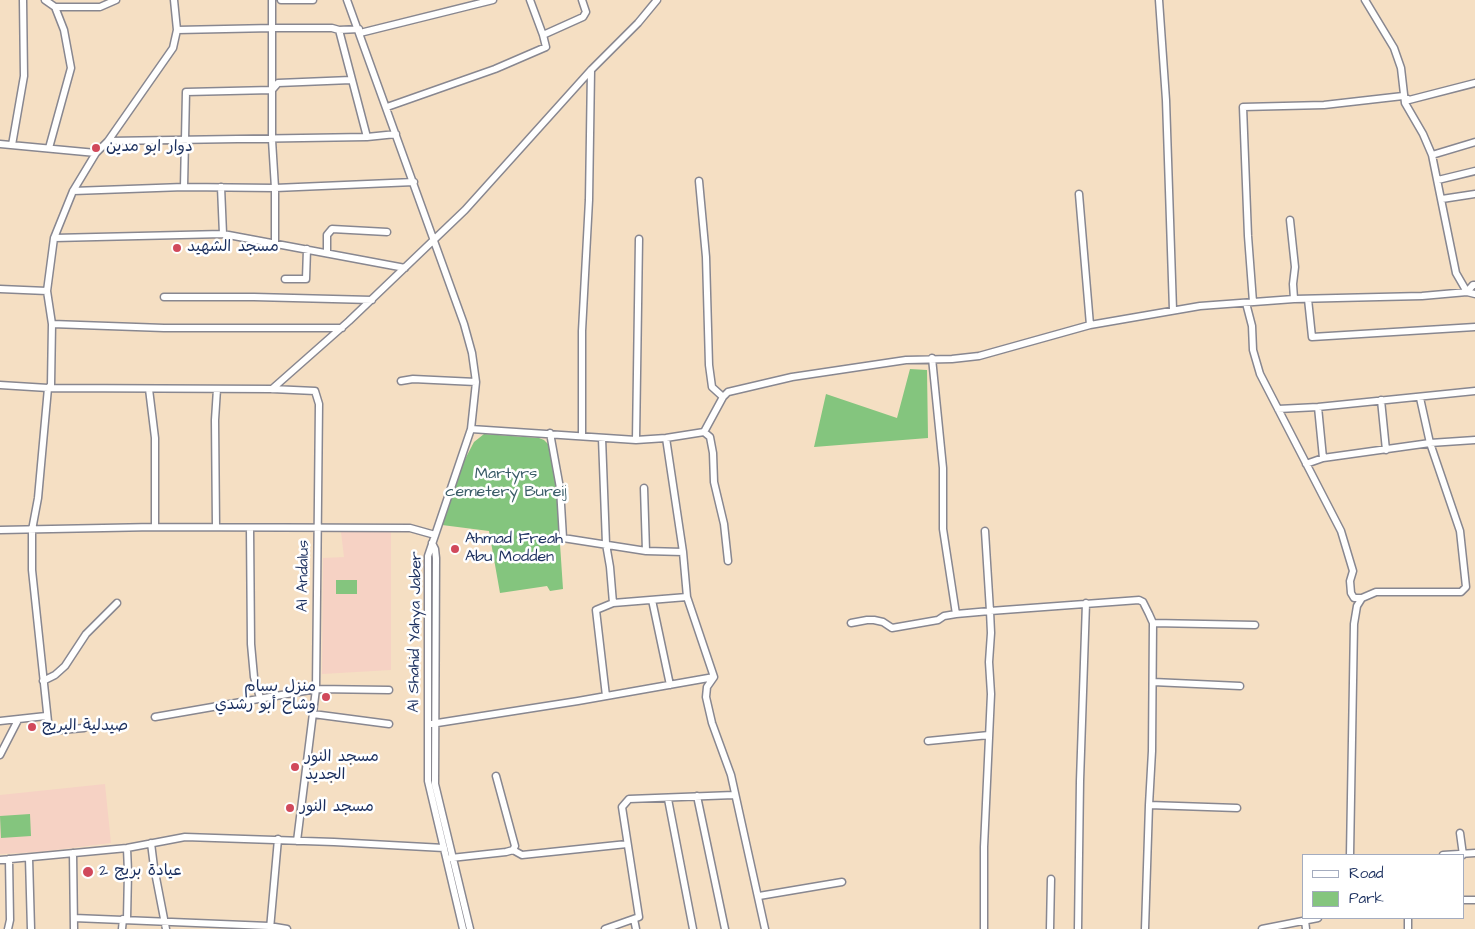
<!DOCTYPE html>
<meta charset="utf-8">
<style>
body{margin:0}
#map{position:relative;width:1475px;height:929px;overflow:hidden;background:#f5dfc3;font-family:"Architects Daughter",sans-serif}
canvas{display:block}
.legend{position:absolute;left:1302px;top:854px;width:162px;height:65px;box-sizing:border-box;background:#fff;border:1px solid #a4acbf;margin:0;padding:6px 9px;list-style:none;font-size:15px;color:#1b2f5e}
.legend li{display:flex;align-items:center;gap:10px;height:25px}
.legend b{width:25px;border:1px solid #a4acbf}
</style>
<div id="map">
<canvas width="1475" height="929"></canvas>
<ul class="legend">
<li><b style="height:6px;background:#fff"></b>Road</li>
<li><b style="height:14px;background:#84c57e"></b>Park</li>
</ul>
</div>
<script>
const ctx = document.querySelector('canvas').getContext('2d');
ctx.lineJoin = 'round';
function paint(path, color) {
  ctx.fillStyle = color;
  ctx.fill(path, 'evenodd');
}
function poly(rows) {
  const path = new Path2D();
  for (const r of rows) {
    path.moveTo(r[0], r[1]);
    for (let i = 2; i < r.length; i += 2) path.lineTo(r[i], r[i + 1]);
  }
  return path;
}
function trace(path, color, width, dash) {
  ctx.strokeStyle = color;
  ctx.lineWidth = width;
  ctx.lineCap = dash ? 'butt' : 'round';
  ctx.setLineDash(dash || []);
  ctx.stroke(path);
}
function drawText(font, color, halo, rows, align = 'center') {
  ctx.font = font + ' "Architects Daughter","Playpen Sans Arabic",sans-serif';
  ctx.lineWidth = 5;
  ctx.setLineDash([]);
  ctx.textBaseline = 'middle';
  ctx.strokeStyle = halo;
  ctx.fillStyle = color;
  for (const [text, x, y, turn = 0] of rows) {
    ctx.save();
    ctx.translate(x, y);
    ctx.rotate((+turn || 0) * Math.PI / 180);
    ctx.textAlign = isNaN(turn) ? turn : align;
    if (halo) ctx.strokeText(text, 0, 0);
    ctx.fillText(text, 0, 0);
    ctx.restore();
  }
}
const built = poly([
 [391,531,391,670,322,674,323,558,344,557,341,532],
 [105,784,111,843,39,852,0,854,0,795]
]);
const green = poly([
 [910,369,927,370,928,438,814,447,826,394,897,418],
 [484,434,539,438,544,440,548,444,552,458,556,484,563,589,550,591,547,586,500,593,489,531,442,525,453,482,474,442],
 [336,580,357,580,357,594,336,594],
 [30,814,31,836,1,838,0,816]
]);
const minor = poly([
 [45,0,55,7,100,7,116,0],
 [281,0,313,0],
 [347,0,464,324,472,353,476,382,471,429,428,556,428,781,463,929],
 [530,0,543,35],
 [1159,0,1166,100,1173,310],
 [1365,0,1394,48,1401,68,1405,103,1423,134,1432,155,1456,273,1467,292,1473,285,1475,285],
 [177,30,273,28,332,28,339,30,359,29],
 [339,30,367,137],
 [360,33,493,0],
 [387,107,495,69,546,47,543,35,583,17,586,12,582,0],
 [108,141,367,137,396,134],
 [0,144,96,153],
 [12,145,24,76,23,0],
 [49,148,71,68,64,30,55,7],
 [1432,155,1475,142],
 [1438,180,1475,171],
 [699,181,706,257,709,365,712,387,723,397],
 [184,187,186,92,272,90,272,0],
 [221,187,223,234],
 [73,191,184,187,275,188,414,182],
 [1079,194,1090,325],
 [1442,199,1475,194],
 [1290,220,1295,267,1293,284,1294,299],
 [54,238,223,234,405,268],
 [275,243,275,188,272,140,272,90,278,83,351,80],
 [327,252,327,235,332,229,387,232],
 [285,279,306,279,307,249],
 [0,289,47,291],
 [164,297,254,297,372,300],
 [1308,299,1312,337,1475,327],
 [1253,302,1248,236,1243,107,1324,105,1403,96,1409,100,1475,83],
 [1246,303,1252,326,1253,350,1260,374,1341,531,1353,571,1350,581,1351,593,1354,598,1362,598],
 [52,324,164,328,342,328],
 [932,358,943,468,943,529,956,614,990,611,991,633,989,662,991,694,984,847,984,929],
 [401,381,413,379,476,382],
 [0,385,48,388,272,389,315,391,319,404,316,689,389,690],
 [149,389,155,438,155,527],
 [272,389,349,321,465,210,591,70,638,23,657,0],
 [1381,400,1386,450],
 [1318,407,1323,458],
 [1278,409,1318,407,1475,391],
 [471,429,636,440,666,438,704,432,723,397,728,392,792,377,906,360,952,359,979,356,1090,325,1200,306,1294,299,1422,296,1467,292,1475,294],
 [704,432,710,437,713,453,714,482,724,524,728,561],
 [550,433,560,488,563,538,646,551,683,552],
 [582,436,582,331,589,200,591,70],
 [602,438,606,544,610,567,613,603],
 [666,438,683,552,687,597,714,677,707,687,706,697,712,723,731,775,765,929],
 [636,440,639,239],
 [1306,464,1323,458,1430,443,1475,440],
 [644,488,646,551],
 [216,527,215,420,217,389],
 [250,528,251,644,254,677,260,698],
 [0,530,155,527,410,528,435,535],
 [985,531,990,611,1139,600,1143,602,1149,614,1153,623,1152,751,1149,805,1145,929],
 [432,543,435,549,436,558,435,784,470,929],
 [652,600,670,685],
 [851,623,867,620,874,620,883,622,892,628,938,620,944,616,956,614],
 [1153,623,1255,625],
 [43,681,55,675,65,666,86,634,117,603],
 [1153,682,1240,686],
 [606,696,596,610,613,603,687,597],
 [313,714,389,724],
 [155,717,316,689,297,841],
 [0,721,46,716],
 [431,724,578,701,714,677],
 [84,728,49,731,32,570,32,530,38,498,48,388,51,385,52,324,47,291,54,238,73,191,96,153,108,141,173,48,177,30,174,0],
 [928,741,989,735],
 [0,755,18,720],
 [697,796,725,929],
 [668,799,693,929],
 [1149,805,1237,808],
 [1460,833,1463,855],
 [151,843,154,867,166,929],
 [127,848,128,872,127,919],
 [513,850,522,855,627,844],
 [73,853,74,929],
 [1350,855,1354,624,1357,606,1362,598,1376,592,1461,592,1466,587,1460,531,1430,443,1420,398],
 [1443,855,1475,853],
 [29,858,31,929],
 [451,858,506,852,513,850,515,846,496,776],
 [0,860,127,848,185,837,334,842,444,848],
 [759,896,842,882],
 [1464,900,1475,900],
 [74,918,269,926,287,929],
 [1408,918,1408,929],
 [634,919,636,929],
 [1305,920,1306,929],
 [8,929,10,920,9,859],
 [122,929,123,919],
 [270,929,278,839],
 [605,929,639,917,622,807,629,799,734,795],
 [1050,929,1051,879],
 [1078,929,1080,781,1086,603],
 [1262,929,1318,918]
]);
const markers = [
 [96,148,5,"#d1495b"],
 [177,248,5,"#d1495b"],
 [455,549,5,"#d1495b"],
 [326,697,5,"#d1495b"],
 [32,727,5,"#d1495b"],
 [295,767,5,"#d1495b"],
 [290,808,5,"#d1495b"],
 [88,872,6,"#d1495b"]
];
const poiNames = [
 ["دوار ابو مدين",106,148],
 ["مسجد الشهيد",187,248],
 ["Ahmad Freah",465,540],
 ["Abu Modden",465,558],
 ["منزل بسام",316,688,"right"],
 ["وشاح أبو رشدي",316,706,"right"],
 ["صيدلية البريج",42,727],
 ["مسجد النور",305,758],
 ["الجديد",305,776],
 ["مسجد النور",300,808],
 ["عيادة بريج 2",99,872]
];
const parkNames = [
 ["Martyrs",506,475],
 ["cemetery Bureij",506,493]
];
const streetNames = [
 ["Al Andalus",304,576,-89],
 ["Al Shahid Yahya Jaber",416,632,-89]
];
paint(built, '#f6d2c4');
paint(green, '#84c57e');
trace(minor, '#888790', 9);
trace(minor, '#fff', 6);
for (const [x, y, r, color] of markers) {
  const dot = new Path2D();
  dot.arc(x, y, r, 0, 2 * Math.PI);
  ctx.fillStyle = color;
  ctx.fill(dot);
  trace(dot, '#fff', 2);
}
drawText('16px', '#1b2f5e', '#fff', poiNames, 'left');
drawText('16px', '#3a5c68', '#fff', parkNames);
drawText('16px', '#1b2f5e', '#fff', streetNames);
</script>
